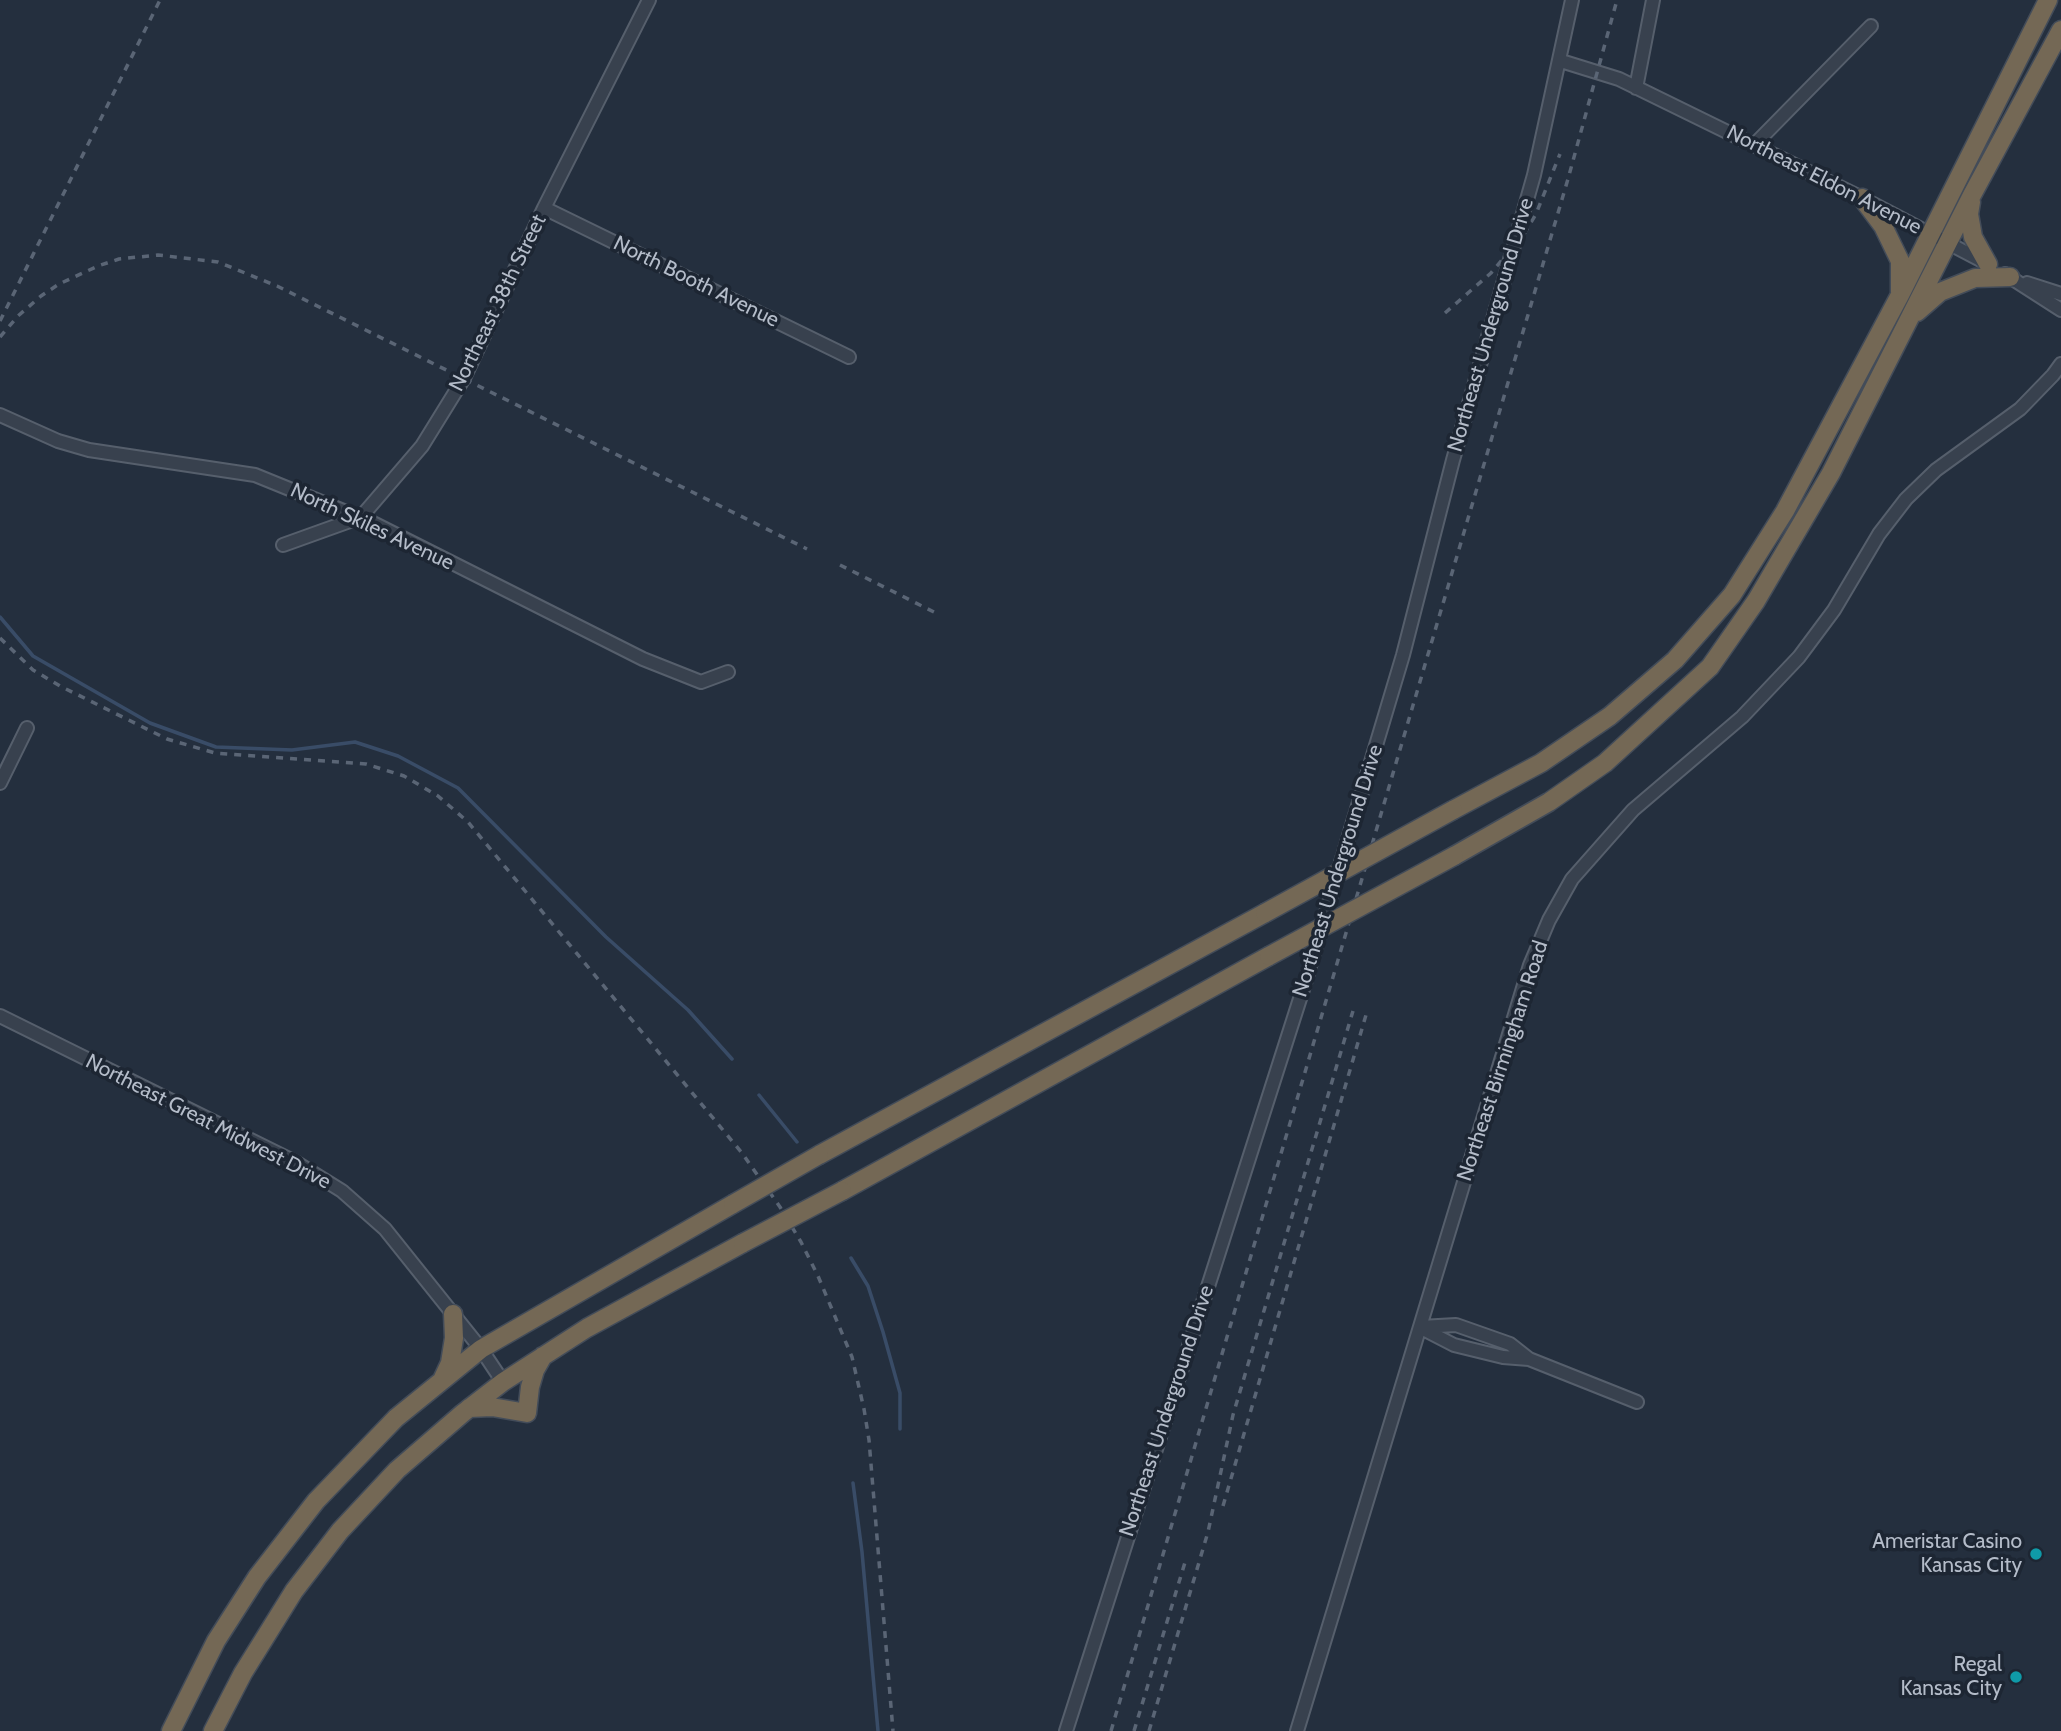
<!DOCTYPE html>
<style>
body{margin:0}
canvas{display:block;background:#242f3e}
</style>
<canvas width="2061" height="1731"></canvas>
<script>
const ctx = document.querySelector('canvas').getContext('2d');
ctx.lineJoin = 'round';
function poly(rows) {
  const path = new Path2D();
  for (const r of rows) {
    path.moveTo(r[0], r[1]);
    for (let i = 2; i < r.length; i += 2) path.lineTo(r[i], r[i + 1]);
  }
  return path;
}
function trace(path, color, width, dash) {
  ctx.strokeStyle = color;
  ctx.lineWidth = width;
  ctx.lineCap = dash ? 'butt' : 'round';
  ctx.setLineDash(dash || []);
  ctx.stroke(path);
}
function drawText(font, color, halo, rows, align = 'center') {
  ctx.font = font + ' Cabin,sans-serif';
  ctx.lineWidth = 7;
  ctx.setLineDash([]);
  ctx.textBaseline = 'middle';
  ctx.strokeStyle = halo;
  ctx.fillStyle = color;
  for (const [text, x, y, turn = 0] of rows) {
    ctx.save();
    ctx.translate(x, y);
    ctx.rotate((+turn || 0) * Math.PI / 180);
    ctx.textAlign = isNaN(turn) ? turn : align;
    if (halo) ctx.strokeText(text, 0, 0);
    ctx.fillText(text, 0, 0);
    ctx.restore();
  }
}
const stream = poly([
 [0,617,33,656,150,723,216,747,292,750,355,742,398,756,458,788,606,937,688,1010,732,1059],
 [759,1095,797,1142],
 [851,1258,868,1286,883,1332,900,1393,900,1429],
 [853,1483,862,1552,878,1731]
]);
const minor = poly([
 [1561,61,1619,79,1862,198,1986,263],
 [1636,88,1653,0],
 [1754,145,1871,26],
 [544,208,849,357],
 [2005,274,2061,310],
 [2027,283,2061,294],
 [0,415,58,441,89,450,255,475,373,523,643,659,701,682,728,672],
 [283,545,361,517,422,446,464,378,544,208,649,0],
 [0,783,27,728],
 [0,1016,297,1163,342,1191,385,1229,481,1349,503,1382],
 [1421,1327,1456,1325,1510,1344,1529,1359,1637,1402],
 [1421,1328,1454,1345,1503,1357,1529,1359],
 [1066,1731,1305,983,1403,655,1453,460,1534,175,1572,0],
 [1297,1731,1530,965,1549,920,1572,879,1633,810,1742,717,1799,657,1834,610,1879,534,1906,499,1936,470,2020,409,2053,375,2061,364]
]);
const highway = poly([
 [1862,198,1883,226,1900,261,1900,292],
 [1971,202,1969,214,1973,237,1988,264],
 [1917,312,1940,292,1975,278,2010,277],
 [1453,810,1541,763,1610,716,1675,660,1732,595,1785,511,1900,295,2048,0],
 [1454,856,1549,802,1605,763,1710,667,1756,601,1831,473,1972,195,2061,30],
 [819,1155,1265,913],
 [842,1191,1269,956],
 [443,1378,450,1363,454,1338,453,1314],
 [469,1408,492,1407,527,1413,530,1387,535,1370,543,1356],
 [171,1731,216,1641,257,1577,316,1501,396,1418,481,1349,733,1204],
 [213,1731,243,1673,294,1591,340,1531,397,1470,463,1413,503,1382,587,1328,743,1243]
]);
const rail = poly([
 [1445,313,1491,273,1524,234,1536,214,1560,154],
 [0,321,160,0],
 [0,337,18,316,41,296,59,284,98,266,119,259,158,255,218,262,277,286,807,549],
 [840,565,938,614],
 [0,638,33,670,60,686,167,739,215,753,366,764,404,776,438,796,468,822,742,1153,780,1207,801,1242,818,1276,852,1357,864,1409,869,1440,893,1731],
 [1223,1506,1366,1015],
 [1111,1731,1568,179,1617,0],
 [1134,1731,1186,1559],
 [1149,1731,1208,1532,1233,1415,1353,1011]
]);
const highwayBridge = poly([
 [1265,913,1453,810],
 [1269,956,1454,856],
 [733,1204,819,1155],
 [743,1243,842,1191]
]);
const markers = [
 [2036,1554,7,"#0f9aa8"],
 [2016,1677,7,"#0f9aa8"]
];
const streetNames = [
 ["Northeast Eldon Avenue",1824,180,27],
 ["North Booth Avenue",696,282,26],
 ["Northeast 38th Street",498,303,-64],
 ["Northeast Underground Drive",1491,325,-74],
 ["North Skiles Avenue",372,527,25],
 ["Northeast Underground Drive",1338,871,-73],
 ["Northeast Birmingham Road",1503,1061,-72],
 ["Northeast Great Midwest Drive",208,1122,27],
 ["Northeast Underground Drive",1167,1411,-72]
];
const poiNames = [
 ["Ameristar Casino",2022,1542],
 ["Kansas City",2022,1566],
 ["Regal",2002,1665],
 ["Kansas City",2002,1689]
];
trace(stream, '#394c67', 3.5);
trace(minor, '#565f6c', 16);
trace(highway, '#434c59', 21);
trace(minor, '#38414e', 12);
trace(highway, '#746855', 18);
trace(rail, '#5a6575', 3.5, [7, 7]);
trace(highwayBridge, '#434c59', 21, []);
trace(highwayBridge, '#746855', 18);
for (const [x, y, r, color] of markers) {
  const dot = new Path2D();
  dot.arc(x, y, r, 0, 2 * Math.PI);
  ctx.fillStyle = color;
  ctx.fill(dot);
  trace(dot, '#1d2633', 2.5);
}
drawText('21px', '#b4bcc9', '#1d2633', streetNames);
drawText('21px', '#b4bcc9', '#1d2633', poiNames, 'right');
</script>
